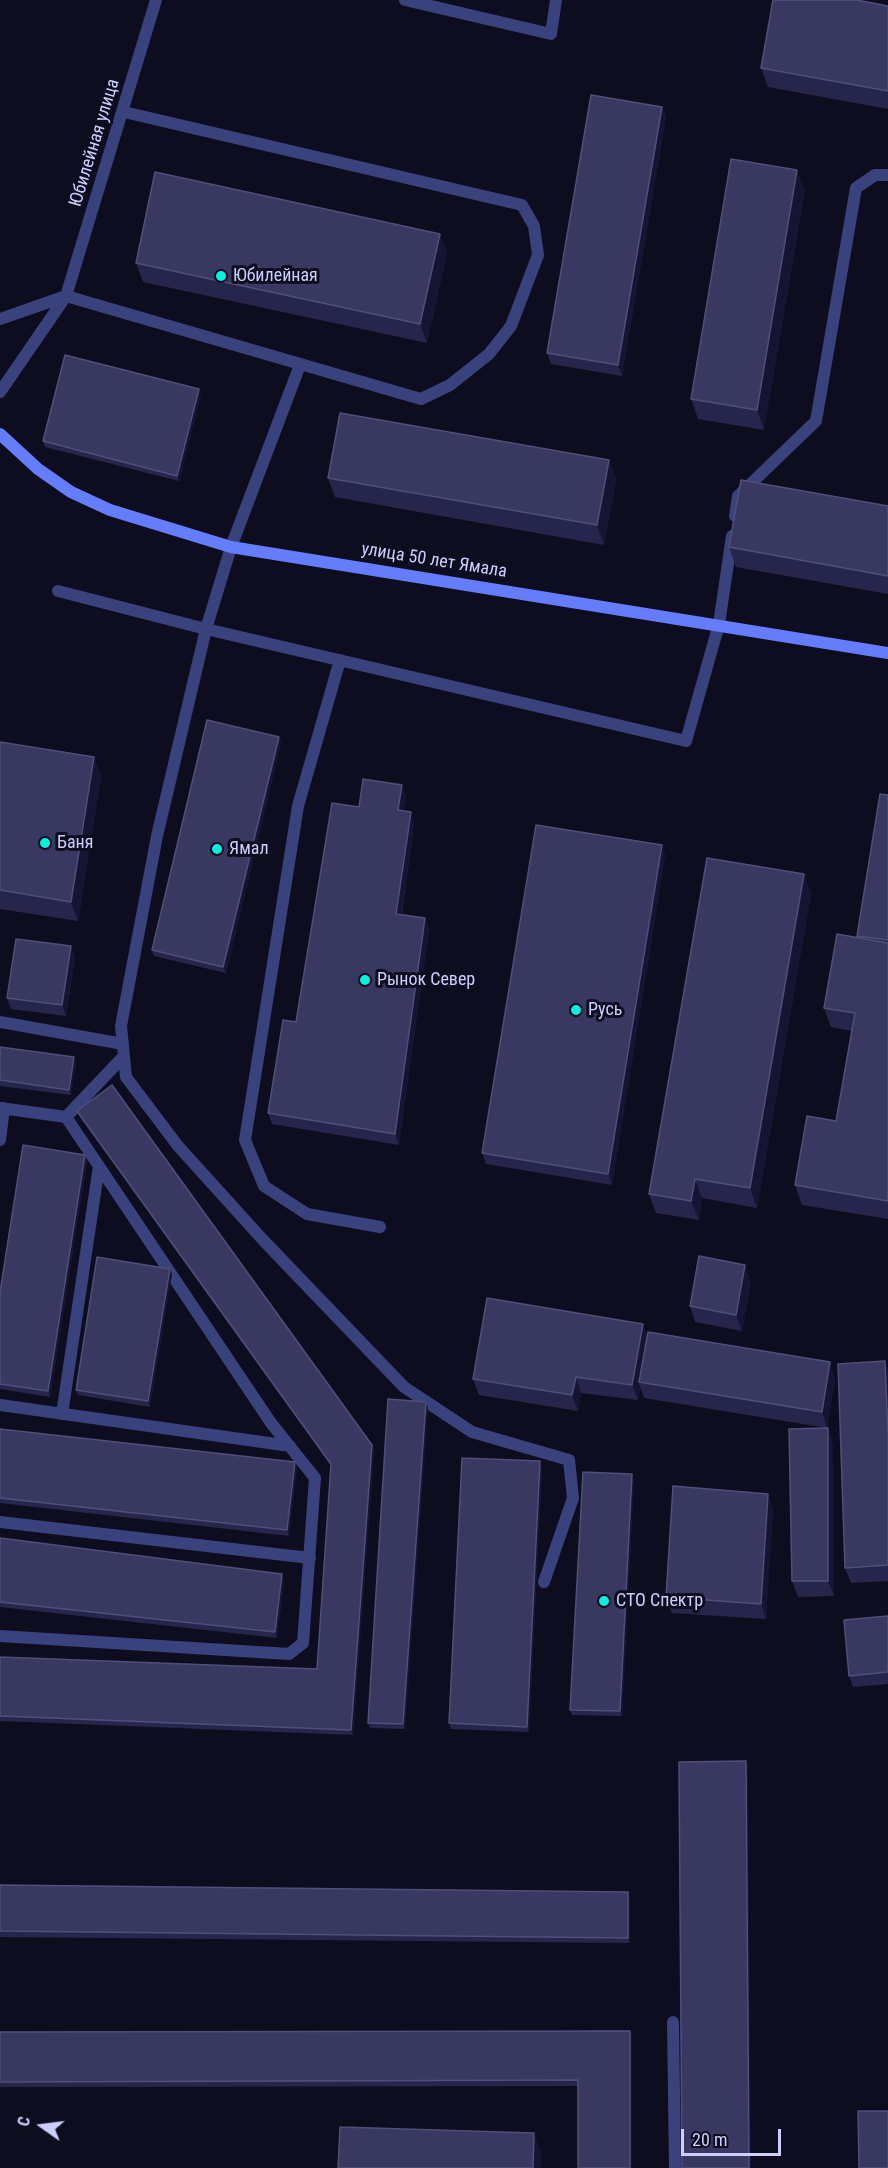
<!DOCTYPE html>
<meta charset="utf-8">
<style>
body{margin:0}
#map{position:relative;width:888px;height:2168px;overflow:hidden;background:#0d0d1f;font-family:"Roboto Condensed",sans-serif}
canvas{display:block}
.north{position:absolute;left:12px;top:2096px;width:60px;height:60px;-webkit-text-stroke:4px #0d0d1f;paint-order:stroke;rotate:284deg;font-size:16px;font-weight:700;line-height:24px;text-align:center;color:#cccffe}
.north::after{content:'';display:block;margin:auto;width:21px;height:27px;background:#cccffe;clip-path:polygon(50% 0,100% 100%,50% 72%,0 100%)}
.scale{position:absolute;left:681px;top:2129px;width:100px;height:27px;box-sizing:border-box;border:3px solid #cccffe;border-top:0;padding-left:8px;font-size:18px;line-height:21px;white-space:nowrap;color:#cccffe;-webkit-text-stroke:4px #0d0d1f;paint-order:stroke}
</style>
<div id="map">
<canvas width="888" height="2168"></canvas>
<div class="north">С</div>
<div class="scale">20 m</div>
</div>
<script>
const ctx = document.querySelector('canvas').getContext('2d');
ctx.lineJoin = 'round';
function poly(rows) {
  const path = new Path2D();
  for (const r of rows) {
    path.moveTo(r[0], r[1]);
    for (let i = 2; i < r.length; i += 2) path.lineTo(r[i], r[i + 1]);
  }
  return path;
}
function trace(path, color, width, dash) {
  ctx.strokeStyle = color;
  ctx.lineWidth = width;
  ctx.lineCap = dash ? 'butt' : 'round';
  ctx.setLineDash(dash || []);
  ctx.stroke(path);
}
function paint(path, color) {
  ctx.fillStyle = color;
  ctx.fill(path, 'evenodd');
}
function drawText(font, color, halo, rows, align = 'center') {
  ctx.font = font + ' "Roboto Condensed",sans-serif';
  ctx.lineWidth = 6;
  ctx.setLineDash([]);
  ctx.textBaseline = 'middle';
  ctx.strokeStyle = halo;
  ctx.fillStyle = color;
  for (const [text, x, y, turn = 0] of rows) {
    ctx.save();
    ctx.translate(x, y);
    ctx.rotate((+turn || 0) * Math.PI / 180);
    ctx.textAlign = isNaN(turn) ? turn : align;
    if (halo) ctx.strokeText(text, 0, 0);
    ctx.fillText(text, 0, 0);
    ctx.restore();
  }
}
const lane = poly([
 [405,0,551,34,556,0],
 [66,296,421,399,450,385,489,354,511,326,538,255,534,226,522,205,124,112],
 [300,365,231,547,206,629,157,836,121,1026,126,1077,178,1146,264,1241,404,1387,472,1432,569,1460,573,1498,544,1582],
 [735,516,738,496,816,421,856,188,875,175,888,175],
 [58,591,206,629,686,741,719,624,732,536],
 [340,660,298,806,245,1140,264,1186,307,1214,380,1227],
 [0,1022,123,1044],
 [0,1108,66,1117],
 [0,1140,4,1108],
 [0,1405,290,1446],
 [62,1414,99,1166],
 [0,1522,310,1558],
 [0,1636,289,1654,303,1643,315,1478,271,1423,66,1117,124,1056],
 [673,2022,675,2168]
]);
const street = poly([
 [0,319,66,296],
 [0,392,66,296,156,0]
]);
const secondary = poly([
 [0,434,38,469,71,492,110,510,231,547,888,653]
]);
const wall = poly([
 [888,6,888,109,768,87,761,68],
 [662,107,666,117,622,376,551,364,547,353],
 [805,189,764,430,698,419,691,399],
 [440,234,447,253,427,343,143,282,136,263],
 [201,395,179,481,45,447,43,441],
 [609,460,616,480,604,545,335,497,328,478],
 [888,506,888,594,736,567,729,547],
 [279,737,281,743,226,973,154,956,152,950],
 [0,742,94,757,101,777,78,921,0,909],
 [888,795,888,1219,802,1205,795,1185,836,1121,852,1031,831,1027,824,1008,858,938,857,936],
 [406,796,403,811,414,823,402,914,425,918,429,929,399,1145,272,1124,268,1113,296,1022,359,807],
 [662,845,665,856,612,1185,486,1164,482,1153],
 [804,874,811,894,757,1208,702,1198,699,1220,656,1213,649,1194],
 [75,957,66,1016,11,1009,7,998],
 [0,1047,76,1063,71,1095,0,1086],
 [77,1111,372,1445,374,1450,353,1735,0,1721,0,1657,317,1669,331,1466,79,1116],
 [85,1155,87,1161,50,1397,0,1389,0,1292],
 [172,1274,150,1407,78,1395,76,1390],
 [751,1281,742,1331,695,1322,690,1306],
 [643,1324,647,1337,835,1378,827,1428,644,1398,640,1387,638,1400,581,1393,578,1411,479,1395,473,1379],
 [888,1369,888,1581,851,1583,845,1568],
 [426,1402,428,1408,405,1729,370,1728,368,1723],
 [828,1428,833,1444,834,1596,798,1597,792,1581],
 [0,1429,297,1467,289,1536,0,1503],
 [540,1461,542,1467,529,1732,451,1729,449,1723],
 [634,1479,622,1716,572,1715,570,1710],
 [773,1509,766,1619,672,1613,666,1597],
 [0,1538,282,1574,284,1580,277,1638,0,1607],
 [888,1616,888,1684,853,1687,849,1676],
 [0,1885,630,1897,630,1943,0,1937],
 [630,2031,632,2036,632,2168,578,2168,578,2086,0,2087,0,2032]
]);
const shadedWall = poly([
 [662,107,666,117,622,376,618,365],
 [797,170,805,189,764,430,757,410],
 [440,234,447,253,427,343,420,324],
 [199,389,201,395,179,481,177,476],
 [609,460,616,480,604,545,597,525],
 [279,737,281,743,226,973,223,967],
 [94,757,101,777,78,921,71,902],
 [402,785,406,796,402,821,398,810],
 [411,812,414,823,400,924,396,914],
 [662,845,665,856,612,1185,608,1174],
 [804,874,811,894,757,1208,750,1188],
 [425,918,429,929,399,1145,395,1134],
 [71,946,75,957,66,1016,62,1005],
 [74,1057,76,1063,71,1095,69,1090],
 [85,1155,87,1161,50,1397,48,1391],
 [695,1179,702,1198,699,1220,691,1201],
 [745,1265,751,1281,742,1331,736,1315],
 [170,1269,172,1274,150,1407,148,1401],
 [643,1324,649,1340,639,1382,640,1387,638,1400,632,1385],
 [885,1361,888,1369,888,1432],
 [830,1362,835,1378,827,1428,822,1412],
 [576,1377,581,1393,578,1411,572,1395],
 [426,1402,428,1408,405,1729,403,1724],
 [828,1428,833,1444,834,1596,828,1581],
 [372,1445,374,1450,353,1735,351,1730],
 [540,1461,542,1467,529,1732,527,1727],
 [295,1462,297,1467,289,1536,287,1530],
 [632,1474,634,1479,622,1716,620,1711],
 [768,1494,773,1509,766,1619,761,1604],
 [282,1574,284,1580,277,1638,275,1632],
 [746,1761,748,1767,751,2168,749,2168],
 [628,1892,630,1897,630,1943,628,1938],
 [630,2031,632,2036,632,2168,630,2168],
 [534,2133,541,2153,541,2168,533,2168]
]);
const building = poly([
 [773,0,857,0,888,6,888,91,761,68,773,0],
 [591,95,662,107,618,365,547,353,591,95],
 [731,159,797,170,757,410,691,399,731,159],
 [155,172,440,234,420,324,136,263,155,172],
 [65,355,199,389,177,476,43,441,65,355],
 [340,413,609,460,597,525,328,478,340,413],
 [741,480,888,506,888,576,729,547,741,480],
 [207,720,279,737,223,967,152,950,207,720],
 [0,742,94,757,71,902,0,890,0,742],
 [363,779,402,785,398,810,411,812,396,914,425,918,395,1134,268,1113,283,1020,296,1022,332,803,359,807,363,779],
 [880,794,888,795,888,940,857,936,880,794],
 [536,825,662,845,608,1174,482,1153,536,825],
 [707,858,804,874,750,1188,695,1179,691,1201,649,1194,707,858],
 [837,934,888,943,888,1201,795,1185,807,1116,836,1121,855,1013,824,1008,837,934],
 [16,939,71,946,62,1005,7,998,16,939],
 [0,1047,74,1057,69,1090,0,1080,0,1047],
 [112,1085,372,1445,351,1730,0,1716,0,1657,317,1669,331,1464,77,1111,112,1085],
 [23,1145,85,1155,48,1391,0,1384,0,1292,23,1145],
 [699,1256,745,1265,736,1315,690,1306,699,1256],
 [97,1257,170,1269,148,1401,76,1390,97,1257],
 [487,1298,643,1324,632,1385,576,1377,572,1395,473,1379,487,1298],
 [648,1332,830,1362,822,1412,639,1382,648,1332],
 [885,1361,888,1432,888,1565,845,1568,838,1364,885,1361],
 [388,1399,426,1402,403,1724,368,1723,388,1399],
 [828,1428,828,1581,792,1581,789,1429,828,1428],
 [0,1429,295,1462,287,1530,0,1498,0,1429],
 [462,1458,540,1461,527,1727,449,1723,462,1458],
 [583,1472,632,1474,620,1711,570,1710,583,1472],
 [673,1486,768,1494,761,1604,666,1597,673,1486],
 [0,1538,282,1574,275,1632,0,1602,0,1538],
 [888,1616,888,1672,849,1676,844,1620,888,1616],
 [746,1761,749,2168,682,2168,679,1762,746,1761],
 [0,1885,628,1892,628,1938,0,1931,0,1885],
 [630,2031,630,2168,578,2168,578,2080,0,2082,0,2032,630,2031],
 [858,2111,888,2111,888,2168,859,2168,858,2111],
 [340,2127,534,2133,533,2168,338,2168,340,2127]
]);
const markers = [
 [221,276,6,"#05f1df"],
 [45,843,6,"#05f1df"],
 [217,849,6,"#05f1df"],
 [365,980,6,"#05f1df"],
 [576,1010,6,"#05f1df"],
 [604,1601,6,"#05f1df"]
];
const streetNames = [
 ["Юбилейная улица",95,143,-73],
 ["улица 50 лет Ямала",434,561,9]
];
const poiNames = [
 ["Юбилейная",233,276],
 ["Баня",57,843],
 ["Ямал",229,849],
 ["Рынок Север",377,980],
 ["Русь",588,1010],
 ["СТО Спектр",616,1601]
];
trace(lane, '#39427d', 12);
trace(street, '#39427d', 12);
trace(secondary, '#657cfc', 12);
paint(wall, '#26264d');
paint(shadedWall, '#151433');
paint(building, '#383860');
trace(building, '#4f5079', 1.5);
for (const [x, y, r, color] of markers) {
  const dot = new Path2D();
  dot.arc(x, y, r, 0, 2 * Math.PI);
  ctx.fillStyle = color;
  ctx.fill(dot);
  trace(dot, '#0d0d1f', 2);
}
drawText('18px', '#cccffe', '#0d0d1f', streetNames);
drawText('18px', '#cccffe', '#0d0d1f', poiNames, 'left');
</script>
